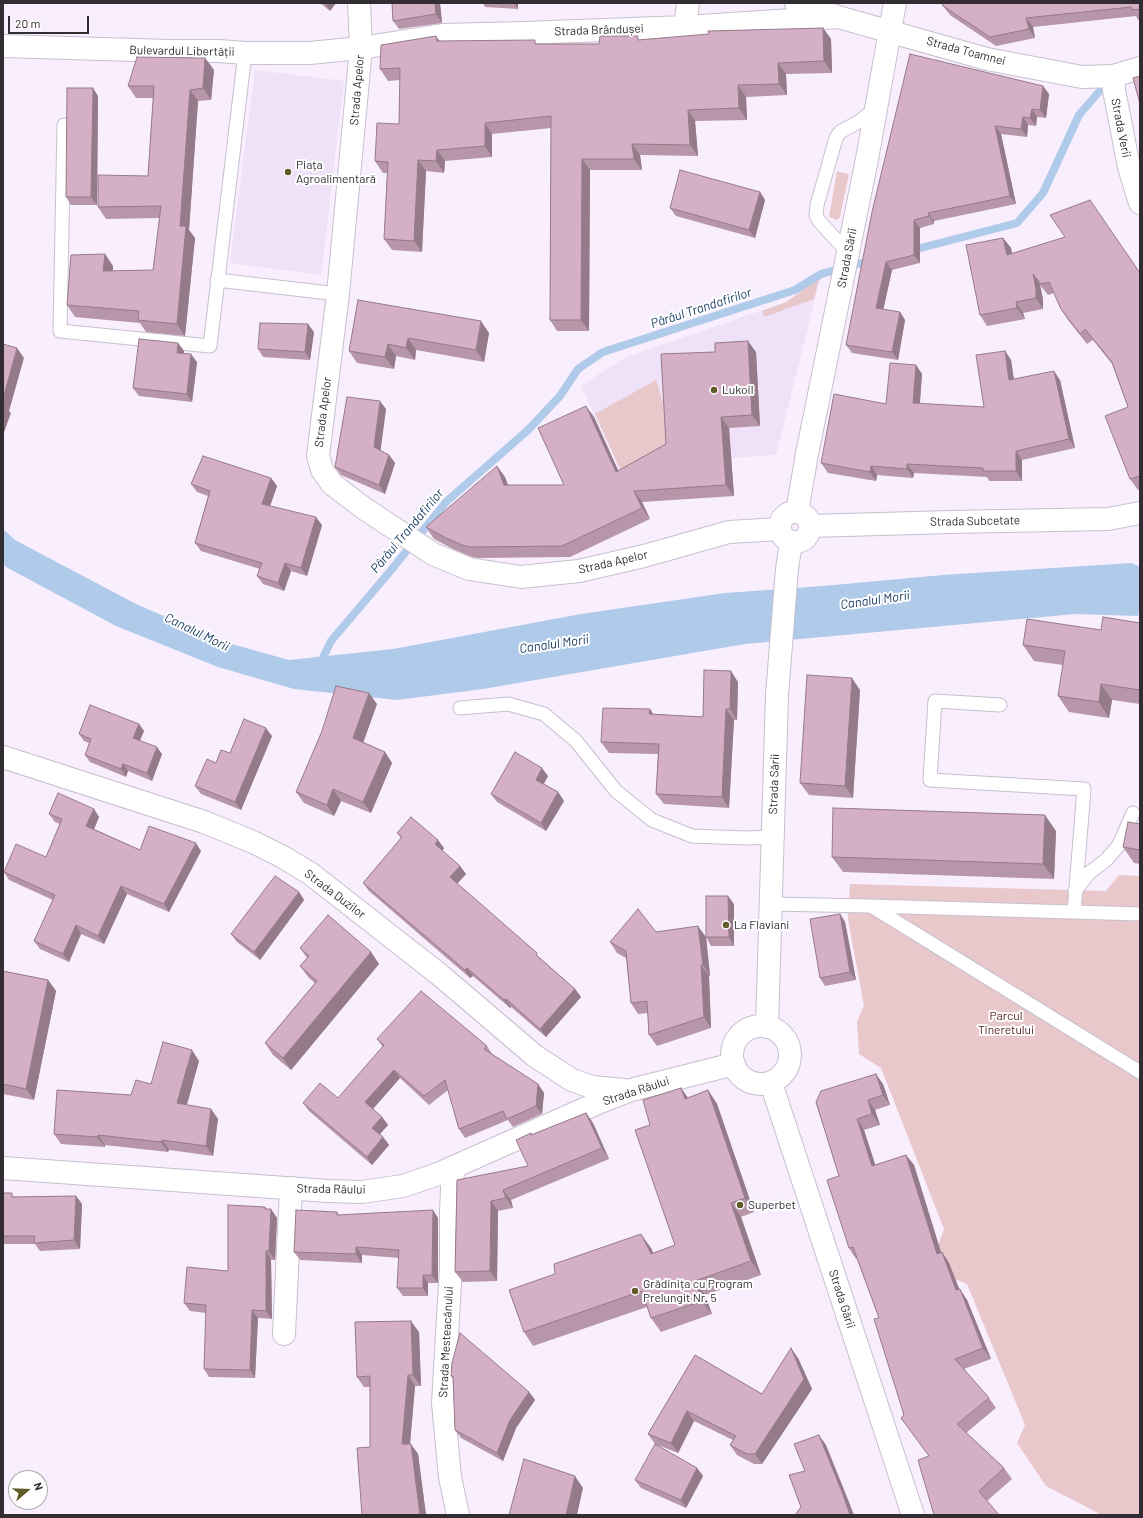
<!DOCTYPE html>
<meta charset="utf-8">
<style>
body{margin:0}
#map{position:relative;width:1143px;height:1518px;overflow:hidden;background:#f8eefe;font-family:Barlow,sans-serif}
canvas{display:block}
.frame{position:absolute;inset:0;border:4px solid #312d33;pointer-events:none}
.north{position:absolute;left:8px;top:1470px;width:40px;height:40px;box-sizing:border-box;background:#fff;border:1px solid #adabad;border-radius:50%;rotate:71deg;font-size:11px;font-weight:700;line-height:16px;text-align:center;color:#312d33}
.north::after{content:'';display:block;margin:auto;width:14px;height:18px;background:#615b28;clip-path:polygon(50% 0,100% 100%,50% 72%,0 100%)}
.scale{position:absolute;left:8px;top:16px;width:81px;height:18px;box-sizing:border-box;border:2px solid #312d33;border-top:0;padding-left:5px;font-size:12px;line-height:14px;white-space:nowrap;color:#312d33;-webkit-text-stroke:3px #fff;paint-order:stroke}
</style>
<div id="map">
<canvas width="1143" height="1518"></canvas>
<div class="frame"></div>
<div class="north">N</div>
<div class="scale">20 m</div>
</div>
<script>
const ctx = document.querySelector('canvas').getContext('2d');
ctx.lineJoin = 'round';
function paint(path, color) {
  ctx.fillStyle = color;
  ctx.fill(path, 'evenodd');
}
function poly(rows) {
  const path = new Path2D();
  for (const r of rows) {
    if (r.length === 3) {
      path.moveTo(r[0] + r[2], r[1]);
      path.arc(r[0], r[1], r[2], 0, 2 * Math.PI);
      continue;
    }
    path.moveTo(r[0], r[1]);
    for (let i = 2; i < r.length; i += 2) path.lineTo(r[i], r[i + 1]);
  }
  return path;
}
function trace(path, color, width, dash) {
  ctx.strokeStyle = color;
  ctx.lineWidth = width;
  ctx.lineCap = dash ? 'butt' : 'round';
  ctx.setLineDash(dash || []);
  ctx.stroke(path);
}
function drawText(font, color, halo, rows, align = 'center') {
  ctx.font = font + ' Barlow,sans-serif';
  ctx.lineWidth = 4;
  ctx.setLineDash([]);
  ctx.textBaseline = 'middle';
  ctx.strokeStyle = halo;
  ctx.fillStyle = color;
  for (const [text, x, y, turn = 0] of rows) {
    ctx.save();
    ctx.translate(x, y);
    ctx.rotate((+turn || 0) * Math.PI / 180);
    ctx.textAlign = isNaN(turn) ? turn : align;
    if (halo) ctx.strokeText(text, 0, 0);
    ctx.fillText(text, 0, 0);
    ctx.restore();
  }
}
const built = poly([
 [255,70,344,81,321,275,230,263],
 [820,278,776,455,658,463,625,481,581,386,624,358,786,302]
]);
const green = poly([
 [837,171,849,174,840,217,837,220,829,217],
 [819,279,814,299,764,317,762,311,786,302],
 [656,380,671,429,673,461,625,480,595,414],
 [1119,875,1140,876,1140,1515,1102,1515,1046,1486,1017,1443,1025,1425,967,1284,930,1269,944,1229,881,1068,859,1054,857,1021,864,1006,848,919,850,884,1106,891]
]);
const water = poly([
 [3,529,15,540,136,604,221,641,289,660,393,649,581,614,725,593,823,586,943,575,1132,563,1140,567,1140,605,1138,616,1075,614,745,644,483,689,397,700,294,689,218,667,116,626,6,567,3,563]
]);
const stream = poly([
 [909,251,1017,223,1043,193,1079,115,1110,79],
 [319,666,331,641,392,569,446,502,528,430,560,396,578,369,603,352,795,290,821,274,873,260]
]);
const lane = poly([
 [64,125,60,331,210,346,245,53],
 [846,257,842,246,819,221,816,215,817,205,836,138,840,132,860,121,877,107],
 [217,280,338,294],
 [1000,705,935,701,930,780,1084,789,1074,912],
 [460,708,508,704,544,714,576,741,616,791,652,820,692,836,746,838,772,837],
 [1075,891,1089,873,1106,860,1119,845,1133,813],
 [770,904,870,906,1140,914],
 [871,906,1140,1072]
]);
const street = poly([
 [359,3,361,48,338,294,318,456,322,470,332,484,365,509,433,554,469,569,521,577,579,571,644,556,729,532,780,529],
 [796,3,838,17,987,59,1082,77,1113,76,1140,68],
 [685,27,688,3],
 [3,46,168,51,219,51,245,53,309,53,361,48,443,35,524,33,685,27,838,17],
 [1113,76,1114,90,1129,167,1140,203],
 [453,1167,451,1213,451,1267,443,1403,450,1477,458,1515],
 [284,1334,291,1188]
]);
const secondary = poly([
 [795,527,15],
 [797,512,807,454,867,159,895,3],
 [810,526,950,522,1108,519,1140,513],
 [3,757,204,822,253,842,283,857,311,874,440,975,535,1056,572,1080,592,1087,624,1090],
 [761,1055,29],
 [767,1027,777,695,787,569,791,542],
 [771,1083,913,1515],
 [3,1168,328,1191,362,1192,403,1186,438,1174,600,1102,631,1090,734,1064]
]);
const wall = poly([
 [320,3,336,3,330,11],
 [392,3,440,3,442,23,399,29,393,21],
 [483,3,518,3,518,9,485,7],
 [1140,3,1140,19,1138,20,1136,16,1033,27,1035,38,996,46,950,15,943,6],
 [823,28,831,39,832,73,786,74,787,95,746,97,747,120,695,121,698,156,640,155,642,170,590,170,589,331,557,331,550,320,551,128,492,134,492,157,445,161,444,173,426,171,422,252,392,250,384,239,387,173,383,173,375,161,399,124,400,80,388,81,380,69,440,41,537,44,599,44,641,40],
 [910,54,1049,94,1046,118,1037,117,1036,126,1028,125,1027,137,1001,134,1016,204,934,221,934,224,920,228,920,263,892,270,883,309,900,312,905,320,898,360,852,353,846,345],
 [205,58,214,70,211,100,198,101,189,230,195,238,185,336,146,332,140,323,75,317,67,305,105,254,113,266,113,271,153,270,160,218,106,219,98,207,148,176,153,98,136,98,128,86],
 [98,96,97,205,71,205,66,197],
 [760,192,765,200,755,238,676,216,670,208],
 [1003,238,1011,248,1012,253,1140,273,1140,489,1138,490,1130,479,1128,407,1112,364,1093,340,1087,344,1068,320,1061,309,1054,293,1048,295,1040,285,1043,299,1043,309,1023,313,1025,319,987,326,980,315],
 [358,300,489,333,484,362,416,350,415,360,396,356,394,369,357,363,349,351],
 [314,332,310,360,263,357,258,349],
 [178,343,184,351,184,354,197,362,192,402,139,396,133,388],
 [1005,351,1011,360,1014,379,1060,380,1075,448,1022,460,1022,481,989,481,987,477,914,473,913,478,877,475,876,481,828,473,821,463,886,404,916,365,922,374,920,404,984,407],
 [756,352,760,426,729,428,734,496,642,502,650,519,570,557,478,558,472,557,453,549,434,539,426,527,505,477,508,485,564,485,594,417,618,471,666,444],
 [386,409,380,450,389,455,395,463,385,494,341,475,335,467],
 [271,478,277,486,270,506,322,525,307,576,291,571,284,591,263,584,257,576,260,569,201,551,195,543,208,496,197,492,191,484],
 [1140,623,1140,704,1112,700,1109,718,1069,712,1058,696,1063,665,1034,661,1023,645],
 [738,682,737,720,734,720,729,808,664,804,656,794,658,754,609,753,601,742,650,709,653,714,703,717],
 [860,690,853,798,809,795,800,783],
 [377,704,363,742,385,752,392,763,371,813,341,801,334,816,304,803,296,792],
 [139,724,144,731,140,740,162,754,152,781,128,771,126,777,90,762,85,755,89,743,84,741,79,734],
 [272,736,241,810,201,794,195,786,216,763,230,753],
 [548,776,544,784,558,792,564,801,546,831,497,802,491,794],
 [94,809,99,817,94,829,140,850,201,851,169,912,127,894,104,944,81,934,69,962,40,949,34,941,53,900,9,880,4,872,46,857,60,824,55,822,49,814],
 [1140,824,1140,864,1134,863,1123,847],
 [1056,831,1054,879,843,872,832,857],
 [397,833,444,848,442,851,460,866,466,874,457,884,575,989,581,997,546,1037,511,1007,510,1008,473,976,470,978,369,891,363,883,401,838],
 [299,892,304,900,260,960,237,942,231,934],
 [734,904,734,946,711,946,706,937,710,976,709,976,711,1028,657,1046,649,1035,648,1013,638,1014,631,1003,626,958,617,953,610,942,656,932,706,937],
 [840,914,845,922,856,980,825,986,820,978],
 [300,948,371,952,379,964,291,1070,273,1055,265,1043,315,983,309,978,300,966,307,958],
 [3,971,48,980,56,991,34,1100,3,1094],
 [377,1039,487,1046,492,1054,538,1084,544,1093,542,1114,513,1127,508,1120,465,1138,459,1129,448,1090,429,1105,400,1078,373,1109,382,1117,388,1125,380,1134,383,1137,389,1145,372,1165,309,1111,303,1103,338,1098,383,1047],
 [199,1061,187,1105,211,1109,218,1119,213,1156,169,1150,168,1152,105,1145,105,1147,61,1144,54,1134,131,1095,151,1084],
 [883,1084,890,1105,875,1110,880,1125,864,1130,875,1165,906,1155,914,1165,941,1253,942,1252,949,1263,959,1289,967,1300,991,1359,964,1369,989,1398,996,1408,966,1433,1004,1468,1012,1479,987,1501,929,1456,904,1415,879,1318,857,1259,856,1259,849,1248,839,1176,816,1102],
 [708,1090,717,1104,754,1212,741,1217,761,1275,705,1295,712,1314,661,1332,651,1318,647,1307,533,1346,524,1332,651,1248,653,1253,675,1245,650,1125,688,1098],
 [586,1113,593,1123,609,1159,511,1200,513,1208,498,1211,497,1281,463,1282,455,1272,457,1180,528,1166,531,1133,533,1135],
 [3,1193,15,1197,76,1196,82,1204,80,1249,40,1251,35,1244,3,1244],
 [265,1207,267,1209,271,1209,277,1218,275,1260,271,1260,272,1319,258,1318,255,1378,209,1377,204,1369,206,1313,190,1311,184,1303,228,1271],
 [337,1212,339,1215,438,1218,438,1283,428,1283,428,1296,403,1296,397,1288,399,1258,362,1255,362,1263,300,1260,294,1252],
 [419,1332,421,1386,415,1386,410,1444,418,1454,426,1515,362,1515,370,1447,370,1387,364,1387,357,1377],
 [695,1355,762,1394,798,1358,812,1389,762,1464,754,1464,737,1455,730,1445,733,1440,694,1421,678,1453,655,1444,648,1434],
 [452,1363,529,1392,535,1400,516,1428,503,1461,461,1438,455,1430,453,1379,451,1376],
 [697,1468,703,1476,686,1508,641,1488,635,1480]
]);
const shadedWall = poly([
 [325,3,336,3,330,11],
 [435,3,440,3,442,23,436,14],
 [514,3,518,3,518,9],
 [1026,18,1033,27,1035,38,1029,29],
 [823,28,831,39,832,73,824,61],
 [436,36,444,47,437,41],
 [205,58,214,70,211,100,203,88],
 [778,63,786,74,787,95,779,84],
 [738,85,746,97,747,120,739,108],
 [1043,86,1049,94,1046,118,1040,110],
 [93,88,98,96,97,205,91,197],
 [190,90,198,101,189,230,195,238,185,336,177,324,180,226],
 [1032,109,1037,117,1036,126,1030,118],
 [688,110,695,121,698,156,690,145],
 [1023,117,1028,125,1027,137,1021,129],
 [485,123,492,134,492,157,485,146],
 [995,126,1001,134,1016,204,1010,196],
 [632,144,640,155,642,170,634,159],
 [437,150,445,161,444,173,436,161],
 [582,159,590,170,589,331,581,320],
 [418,160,426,171,422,252,414,241],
 [760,192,765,200,755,238,749,230],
 [928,213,934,221,934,224,929,216],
 [914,220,920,228,920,263,914,255],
 [1003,238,1011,248,1014,265,1007,255],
 [105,254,113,266,112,283,103,271],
 [886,262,892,270,882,316,876,308],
 [1033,274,1040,285,1043,299,1043,309,1036,298],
 [1016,302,1023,313,1025,319,1017,308],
 [900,312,905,320,898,360,892,352],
 [481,321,489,333,484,362,476,350],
 [308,324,314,332,310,360,305,352],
 [408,338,416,350,415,360,406,348],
 [748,341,756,352,760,426,752,415],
 [178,343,184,351,183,362,177,353],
 [388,344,396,356,394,369,385,357],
 [17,348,24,358,9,411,11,413,3,435,3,399],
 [1005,351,1011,360,1015,389,1009,380],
 [191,354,197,362,192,402,187,394],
 [916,365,922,374,919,412,913,403],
 [1054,371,1060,380,1075,448,1069,439],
 [380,401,386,409,380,455,374,447],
 [586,406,594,417,624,483,616,472],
 [721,417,729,428,734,496,726,485],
 [1016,451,1022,460,1022,481,1016,471],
 [389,455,395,463,385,494,379,485],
 [907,464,914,473,913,478,907,469],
 [497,466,505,477,512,497,504,485],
 [871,466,877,475,876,481,870,472],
 [271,478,277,486,268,512,262,504],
 [634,491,642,502,650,519,642,508],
 [316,517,322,525,307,576,301,568],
 [285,563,291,571,284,591,278,583],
 [731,671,738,682,737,720,730,709],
 [852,678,860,690,853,798,845,786],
 [1101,684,1112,700,1109,718,1099,702],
 [369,693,377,704,361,749,353,738],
 [650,709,657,720,649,714],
 [726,709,734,720,729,808,722,797],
 [139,724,144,731,138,745,133,738],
 [266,728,272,736,241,810,235,802],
 [157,747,162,754,152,781,147,773],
 [385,752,392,763,371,813,363,802],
 [123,764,128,771,126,777,121,769],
 [542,768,548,776,541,788,536,780],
 [333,789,341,801,334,816,327,805],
 [558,792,564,801,546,831,541,823],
 [94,809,99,817,92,834,86,826],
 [1045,815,1056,831,1054,879,1043,864],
 [438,840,444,848,441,853,435,844],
 [196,843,201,851,169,912,164,904],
 [460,866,466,874,456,885,450,877],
 [121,886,127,894,104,944,98,936],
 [299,892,304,900,260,960,254,952],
 [728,896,734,904,734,946,729,937],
 [840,914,845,922,856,980,850,972],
 [76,925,81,934,69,962,63,954],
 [698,926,706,937,710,976,703,965],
 [371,952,379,964,291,1070,283,1058],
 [701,965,709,976,711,1028,704,1017],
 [467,968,473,976,470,978,465,970],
 [48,980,56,991,34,1100,26,1089],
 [575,989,581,997,546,1037,540,1029],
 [506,999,511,1007,510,1008,504,1000],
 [192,1050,199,1061,184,1114,177,1103],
 [394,1070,400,1078,371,1111,365,1102],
 [876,1074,883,1084,890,1105,883,1095],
 [538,1084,544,1093,542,1114,536,1106],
 [681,1088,691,1102,685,1099],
 [708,1090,717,1104,754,1212,745,1198],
 [868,1100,875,1110,880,1125,872,1114],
 [211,1109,218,1119,213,1156,206,1146],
 [586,1113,593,1123,609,1159,602,1148],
 [382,1117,388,1125,378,1136,372,1128],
 [857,1119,864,1130,879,1176,872,1166],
 [98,1135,105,1145,105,1147,97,1137],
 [383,1137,389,1145,372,1165,367,1157],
 [162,1140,169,1150,168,1152,161,1142],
 [906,1155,914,1165,945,1265,937,1254],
 [503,1190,511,1200,513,1208,506,1198],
 [76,1196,82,1204,80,1249,74,1240],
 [491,1201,498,1211,497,1281,490,1271],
 [731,1203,741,1217,761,1275,751,1261],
 [271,1209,277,1218,275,1260,269,1251],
 [433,1210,438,1218,438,1283,432,1275],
 [641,1234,651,1248,660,1268,651,1254],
 [356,1247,362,1255,362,1263,356,1254],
 [266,1251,271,1260,272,1319,266,1311],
 [942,1252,949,1263,964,1301,956,1290],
 [423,1275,428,1283,428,1296,423,1288],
 [695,1281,705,1295,712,1314,702,1301],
 [960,1289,967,1300,991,1359,983,1348],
 [252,1310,258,1318,255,1378,250,1370],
 [411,1321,419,1332,421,1386,413,1375],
 [791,1348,798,1358,812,1389,762,1464,755,1454],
 [408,1375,415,1386,409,1455,402,1444],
 [529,1392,535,1400,516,1428,503,1461,497,1453,510,1420],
 [687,1411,694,1421,678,1453,671,1443],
 [819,1435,826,1445,849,1502,854,1515,850,1515],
 [411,1444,418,1454,426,1515,420,1515],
 [697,1468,703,1476,686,1508,681,1500],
 [575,1476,583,1488,577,1515,566,1515]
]);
const building = poly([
 [392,3,435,3,436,14,393,21,392,3],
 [942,3,1140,3,1140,9,1132,10,1131,7,1026,18,1029,29,990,37,943,6,942,3],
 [823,28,824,61,778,63,779,84,738,85,739,108,688,110,690,145,632,144,634,159,582,159,581,320,550,320,551,116,485,123,485,146,437,150,436,161,418,160,414,241,384,239,388,162,375,161,377,123,399,124,400,68,380,69,381,45,436,36,437,41,535,40,535,44,599,44,600,36,638,36,638,40,709,34,708,31,823,28],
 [910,54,1043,86,1040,110,1032,109,1030,118,1023,117,1021,129,995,126,1010,196,928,213,929,216,914,220,914,255,886,262,876,308,900,312,892,352,846,345,872,212,910,54],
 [137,57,205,58,203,88,190,90,180,226,186,226,177,324,138,320,139,311,67,305,71,255,105,254,103,271,153,270,161,206,98,207,98,175,148,176,154,86,128,86,137,57],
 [1140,76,1140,104,1133,78,1140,76],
 [67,88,93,88,91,197,66,197,67,88],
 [680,170,760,192,749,230,670,208,680,170],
 [1090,200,1140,273,1140,476,1130,479,1105,416,1128,407,1112,362,1085,329,1080,334,1061,309,1049,282,1041,284,1033,274,1036,289,1036,298,1016,302,1017,308,980,315,966,245,1003,238,1007,255,1065,237,1050,215,1090,200],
 [358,300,481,321,476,350,408,338,406,348,388,344,385,357,349,351,358,300],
 [260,323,308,324,305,352,258,349,260,323],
 [139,339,178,343,177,353,191,354,187,394,133,388,139,339],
 [748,341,752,415,721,417,726,485,634,491,642,508,562,546,471,547,465,546,446,538,426,527,497,466,504,485,564,485,538,428,586,406,616,472,666,444,661,354,715,352,715,343,748,341],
 [3,344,17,348,3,399,3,344],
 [1005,351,1009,380,1054,371,1069,439,1016,451,1016,471,983,471,983,468,907,464,907,469,871,466,870,472,821,463,834,394,886,404,890,363,916,365,913,403,984,407,976,355,1005,351],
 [347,397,380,401,374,447,389,455,379,485,335,467,347,397],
 [203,456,271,478,262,504,316,517,301,568,285,563,278,583,257,576,262,563,195,543,210,491,191,484,203,456],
 [1103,617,1140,623,1140,690,1101,684,1099,702,1058,696,1065,651,1023,645,1027,619,1101,630,1103,617],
 [704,670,731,671,730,709,726,709,722,797,656,794,659,744,601,742,603,708,650,709,649,714,703,717,704,670],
 [807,675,852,678,845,786,800,783,807,675],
 [336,686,369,693,353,738,385,752,363,802,333,789,327,805,296,792,322,731,336,686],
 [90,705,139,724,133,738,157,747,147,773,123,764,121,769,85,755,91,739,79,734,90,705],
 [244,719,266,728,235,802,195,786,207,759,216,763,221,750,230,753,244,719],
 [515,752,542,768,536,780,558,792,541,823,491,794,515,752],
 [58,793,94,809,86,826,140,850,149,826,196,843,164,904,121,886,98,936,76,925,63,954,34,941,55,895,4,872,16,844,46,857,62,819,49,814,58,793],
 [833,808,1045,815,1043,864,832,857,833,808],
 [411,817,438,840,435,844,460,866,450,877,537,953,536,955,575,989,540,1029,506,999,504,1000,467,968,465,970,363,883,402,837,397,833,411,817],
 [1128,822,1140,824,1140,850,1123,847,1128,822],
 [275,876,299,892,254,952,231,934,275,876],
 [706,896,728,896,729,937,706,937,706,896],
 [638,909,656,932,698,926,703,965,701,965,704,1017,649,1035,647,1001,631,1003,626,951,610,942,638,909],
 [840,914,850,972,820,978,810,919,840,914],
 [328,915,371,952,283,1058,265,1043,317,981,300,966,309,956,300,948,328,915],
 [3,971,48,980,26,1089,3,1084,3,971],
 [421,991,487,1046,484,1049,538,1084,536,1106,507,1119,503,1111,459,1129,445,1080,424,1096,394,1070,365,1102,382,1117,372,1128,383,1137,367,1157,303,1103,320,1083,338,1098,384,1045,377,1039,421,991],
 [163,1042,192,1050,177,1103,211,1109,206,1146,162,1140,161,1142,98,1135,97,1137,54,1134,57,1090,131,1095,136,1080,151,1084,163,1042],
 [876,1074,883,1095,868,1100,872,1114,857,1119,872,1166,906,1155,937,1254,942,1252,956,1290,960,1289,983,1348,955,1359,989,1398,957,1424,1004,1468,979,1491,999,1515,934,1515,918,1460,929,1456,901,1418,904,1415,874,1319,879,1318,853,1247,849,1248,827,1180,839,1176,816,1102,821,1091,876,1074],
 [681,1088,685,1099,708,1090,745,1198,731,1203,751,1261,695,1281,702,1301,651,1318,642,1291,524,1332,509,1290,555,1274,554,1264,641,1234,651,1254,675,1245,635,1130,650,1125,643,1100,681,1088],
 [586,1113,602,1148,503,1190,506,1198,491,1201,490,1271,455,1272,457,1180,528,1166,516,1140,531,1133,531,1135,586,1113],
 [3,1193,12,1193,12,1197,76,1196,74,1240,34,1243,35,1236,3,1236,3,1193],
 [228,1205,265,1207,265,1209,271,1209,269,1251,266,1251,266,1311,252,1310,250,1370,204,1369,206,1305,184,1303,187,1267,228,1271,228,1205],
 [296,1210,337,1212,337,1215,433,1210,432,1275,423,1275,423,1288,397,1288,399,1250,356,1247,356,1254,294,1252,296,1210],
 [411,1321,413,1375,408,1375,402,1444,411,1444,420,1515,362,1515,357,1448,370,1447,370,1376,357,1377,355,1322,411,1321],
 [460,1333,529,1392,510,1420,497,1453,455,1430,453,1376,451,1376,452,1363,460,1333],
 [791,1348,804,1379,755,1454,747,1454,730,1445,736,1436,687,1411,671,1443,648,1434,695,1355,762,1394,791,1348],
 [819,1435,842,1492,850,1515,795,1515,801,1507,789,1475,805,1471,794,1444,819,1435],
 [655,1444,697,1468,681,1500,635,1480,655,1444],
 [524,1459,575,1476,566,1515,509,1515,524,1459]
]);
const markers = [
 [288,172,4,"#615b28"],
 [714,390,4,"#615b28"],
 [726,925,4,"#615b28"],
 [740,1205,4,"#615b28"],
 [635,1291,4,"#615b28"]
];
const streetNames = [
 ["Strada Brândușei",599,30,-2],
 ["Bulevardul Libertății",182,51,1],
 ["Strada Toamnei",966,51,15],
 ["Strada Apelor",357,90,-85],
 ["Strada Verii",1121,128,79],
 ["Strada Sării",847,258,-79],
 ["Strada Apelor",323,412,-83],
 ["Strada Subcetate",975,521,-1],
 ["Strada Apelor",613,562,-13],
 ["Strada Sării",774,784,-88],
 ["Strada Duzilor",335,894,37],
 ["Strada Râului",636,1091,-18],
 ["Strada Râului",331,1189,1],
 ["Strada Gării",842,1299,72],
 ["Strada Mesteacănului",446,1342,-87]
];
const poiNames = [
 ["Piața",296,165],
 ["Agroalimentară",296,179],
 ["Lukoil",722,390],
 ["La Flaviani",734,925],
 ["Superbet",748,1205],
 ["Grădinița cu Program",643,1284],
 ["Prelungit Nr. 5",643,1298]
];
const parkNames = [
 ["Parcul",1006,1016],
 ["Tineretului",1006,1030]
];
const waterNames = [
 ["Pârâul Trandafirilor",701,308,-18],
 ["Pârâul Trandafirilor",407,531,-50],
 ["Canalul Morii",875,600,-8],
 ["Canalul Morii",197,632,26],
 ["Canalul Morii",554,644,-8]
];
paint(built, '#efe1f7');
paint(green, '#e8c8cb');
paint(water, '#b0cae9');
trace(stream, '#b0cae9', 8);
trace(lane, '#c8bfce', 15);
trace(street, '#c8bfce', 24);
trace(secondary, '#c8bfce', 24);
trace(lane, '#fff', 13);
trace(street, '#fff', 22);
trace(secondary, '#fff', 22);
paint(wall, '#b796a9');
paint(shadedWall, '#957a8a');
paint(building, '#d5afc5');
trace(building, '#957a8a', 1);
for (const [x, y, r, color] of markers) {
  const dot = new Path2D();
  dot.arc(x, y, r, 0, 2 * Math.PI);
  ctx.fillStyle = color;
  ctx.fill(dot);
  trace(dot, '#fff', 1.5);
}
drawText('12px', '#312d33', '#fff', streetNames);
drawText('12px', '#312d33', '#fff', poiNames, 'left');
drawText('12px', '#582029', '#fff', parkNames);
drawText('italic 13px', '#1b3f68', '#fff', waterNames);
</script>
